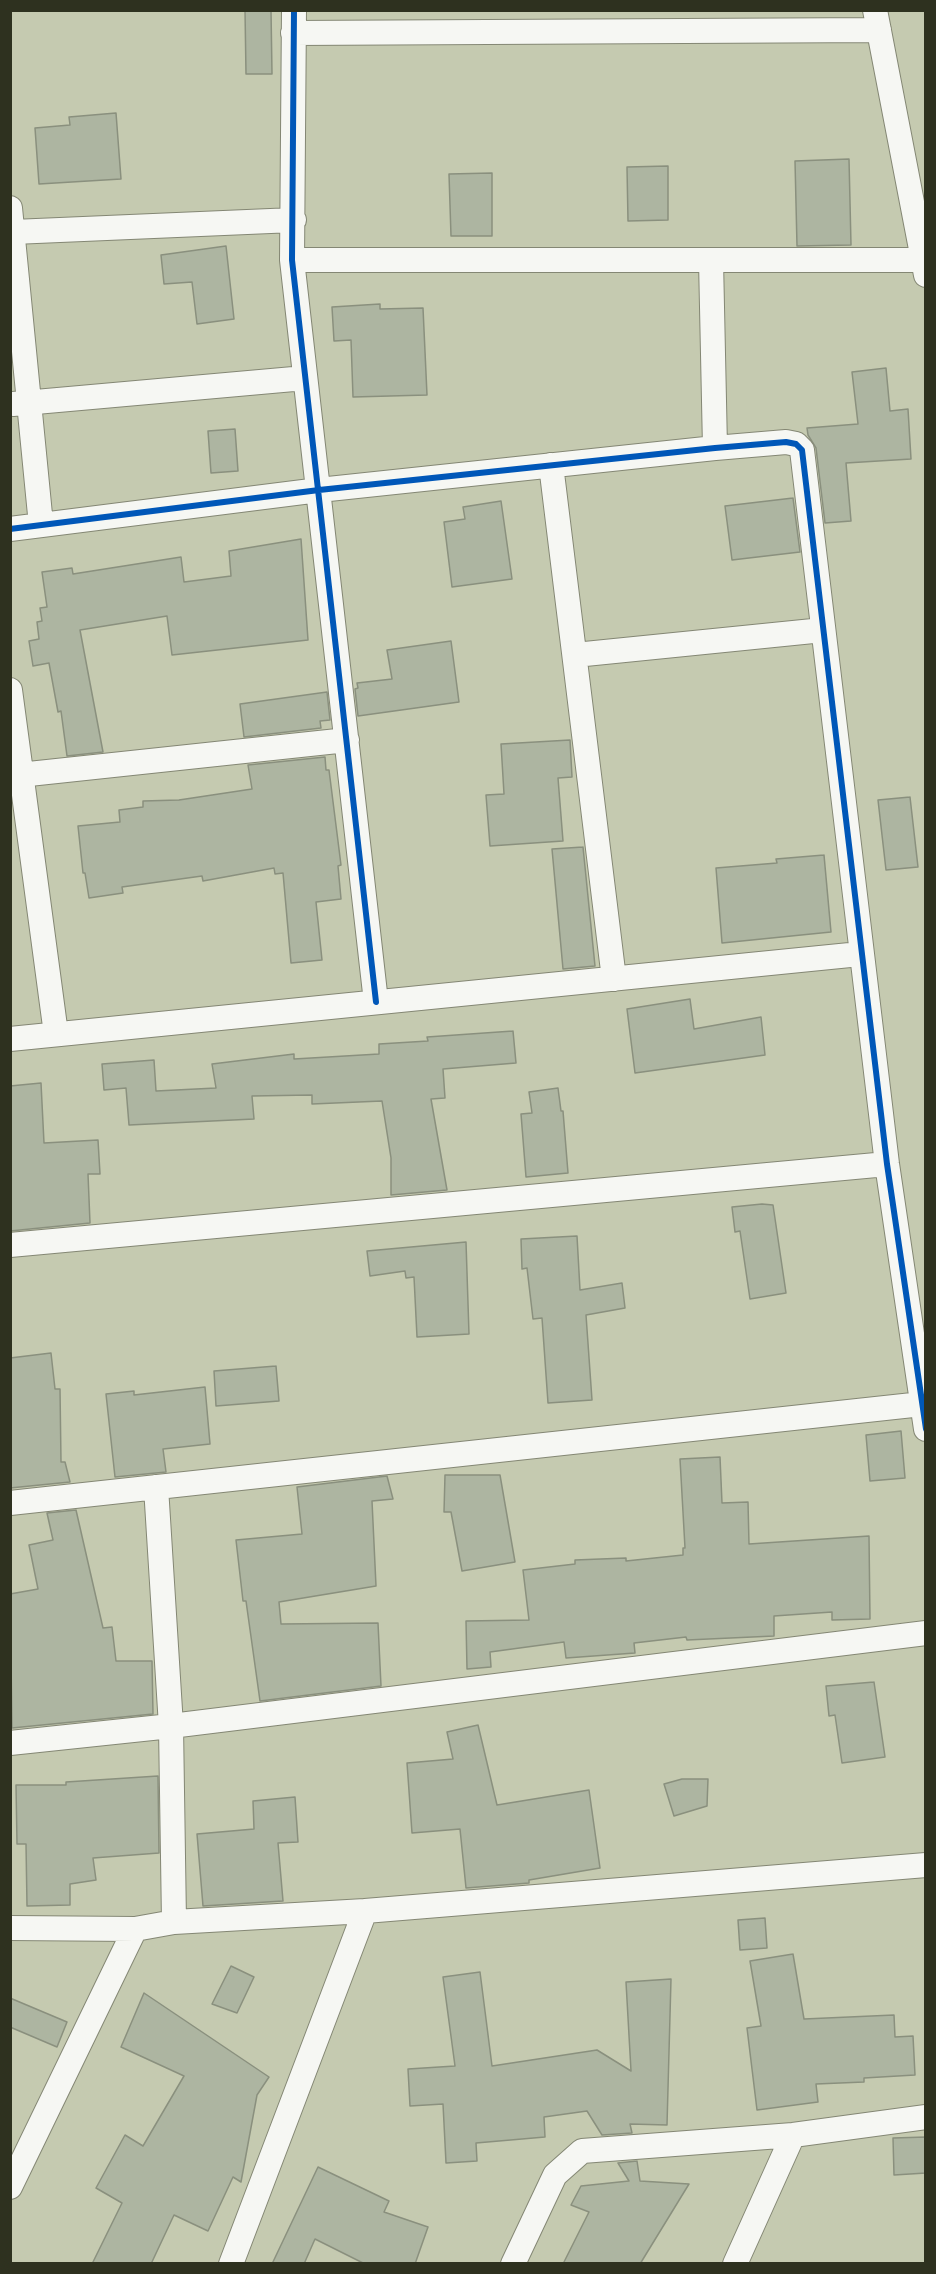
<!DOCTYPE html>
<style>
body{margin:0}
#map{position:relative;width:936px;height:2274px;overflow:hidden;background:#c5cab0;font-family:"PT Sans Narrow",sans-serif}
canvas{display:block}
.frame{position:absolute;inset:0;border:12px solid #2e311f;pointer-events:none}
</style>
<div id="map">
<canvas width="936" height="2274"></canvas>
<div class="frame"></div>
</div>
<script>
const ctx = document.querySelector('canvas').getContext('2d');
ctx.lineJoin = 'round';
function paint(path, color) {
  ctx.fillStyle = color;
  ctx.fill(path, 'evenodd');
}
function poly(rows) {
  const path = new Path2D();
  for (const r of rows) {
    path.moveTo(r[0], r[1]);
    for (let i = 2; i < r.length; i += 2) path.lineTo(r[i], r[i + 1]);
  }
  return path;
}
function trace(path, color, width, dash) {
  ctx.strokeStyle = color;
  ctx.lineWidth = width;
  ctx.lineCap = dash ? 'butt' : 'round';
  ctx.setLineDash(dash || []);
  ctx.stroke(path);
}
const building = poly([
 [245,10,271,10,272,74,246,74,245,10],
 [116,113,121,179,39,184,35,128,70,125,69,117,116,113],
 [849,159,851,245,797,246,795,161,849,159],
 [668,166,668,220,628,221,627,167,668,166],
 [492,173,492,236,451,236,449,174,492,173],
 [226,246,234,319,197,324,192,282,164,284,161,255,226,246],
 [380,304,380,309,423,308,427,395,353,397,351,340,334,341,332,307,380,304],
 [886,368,890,411,908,409,911,459,846,463,851,521,825,523,816,448,808,435,807,428,858,424,852,372,886,368],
 [235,429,238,471,211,473,208,431,235,429],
 [793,498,800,552,732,560,725,506,793,498],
 [501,501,512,579,452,587,444,522,465,519,463,507,501,501],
 [301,539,308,640,172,655,167,616,80,630,103,752,67,756,61,711,58,712,49,663,33,666,29,641,39,639,37,622,42,621,40,608,47,607,42,572,72,568,73,574,181,557,184,582,231,576,229,551,301,539],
 [451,641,459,702,358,716,355,689,358,688,357,683,392,679,387,650,451,641],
 [327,692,330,720,320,721,321,728,244,737,240,704,327,692],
 [570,740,572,777,558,778,563,841,490,846,486,795,504,794,501,744,570,740],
 [325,757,326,770,329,770,341,865,338,866,341,899,316,902,322,960,291,963,283,873,275,874,274,868,203,881,202,876,122,887,123,893,89,898,85,873,83,873,78,826,120,822,119,810,143,807,143,801,179,800,252,789,248,765,325,757],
 [910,797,918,867,886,870,878,800,910,797],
 [583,847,595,966,563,969,552,849,583,847],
 [824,855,831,932,722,943,716,868,777,863,776,859,824,855],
 [690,999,694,1029,761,1017,765,1055,635,1073,627,1009,690,999],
 [513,1031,516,1063,443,1069,445,1098,431,1099,447,1190,391,1195,391,1158,382,1101,312,1104,312,1095,252,1096,254,1119,129,1125,126,1088,104,1090,102,1064,154,1060,156,1091,216,1088,212,1064,294,1054,294,1059,379,1054,379,1044,428,1041,427,1037,513,1031],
 [41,1083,44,1143,98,1140,100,1174,88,1174,90,1223,10,1231,10,1086,41,1083],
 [558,1088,561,1111,563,1111,568,1173,526,1177,521,1114,532,1113,529,1092,558,1088],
 [762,1204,773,1205,786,1293,750,1299,740,1231,735,1232,732,1207,762,1204],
 [577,1236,580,1290,622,1283,625,1308,586,1315,592,1400,548,1403,542,1318,533,1319,527,1268,522,1269,521,1239,577,1236],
 [466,1242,469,1334,417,1337,414,1277,406,1278,405,1271,370,1276,367,1251,466,1242],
 [51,1353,55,1389,60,1389,61,1462,65,1462,70,1482,10,1488,10,1358,51,1353],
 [276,1366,279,1401,216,1406,214,1371,276,1366],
 [205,1387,210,1444,163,1449,166,1472,115,1477,106,1394,134,1391,134,1395,205,1387],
 [901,1431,905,1478,870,1481,866,1435,901,1431],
 [720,1457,722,1503,748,1502,749,1544,869,1536,870,1619,832,1620,832,1612,774,1616,774,1636,687,1640,686,1637,634,1643,635,1653,566,1658,564,1642,490,1652,491,1667,467,1669,466,1621,529,1620,523,1570,575,1564,575,1560,626,1558,626,1561,683,1555,683,1548,685,1548,680,1459,720,1457],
 [445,1475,500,1475,515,1562,462,1571,451,1512,444,1512,445,1475],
 [387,1476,393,1499,372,1501,376,1586,279,1602,281,1624,378,1623,381,1686,260,1701,246,1601,243,1601,236,1540,302,1534,297,1487,387,1476],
 [76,1510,103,1628,112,1627,116,1661,152,1661,153,1714,12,1728,10,1594,38,1589,29,1545,53,1540,47,1513,76,1510],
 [874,1682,885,1757,842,1763,835,1715,829,1716,826,1686,874,1682],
 [478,1725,497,1805,589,1790,600,1868,529,1880,529,1883,466,1888,460,1829,412,1833,407,1763,453,1759,447,1732,478,1725],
 [158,1776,159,1853,93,1858,96,1880,70,1884,70,1905,27,1906,26,1844,17,1844,16,1785,66,1785,66,1782,158,1776],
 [682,1779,708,1779,707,1806,674,1816,664,1784,682,1779],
 [295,1797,298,1842,278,1843,283,1901,203,1906,197,1834,254,1829,253,1801,295,1797],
 [765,1918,767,1948,740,1950,738,1920,765,1918],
 [793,1954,804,2019,894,2015,895,2037,913,2036,915,2075,864,2078,864,2082,816,2084,818,2102,757,2110,747,2028,761,2026,750,1961,793,1954],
 [231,1966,254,1977,237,2013,212,2004,231,1966],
 [480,1972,492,2066,597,2050,631,2071,626,1982,671,1979,667,2125,630,2124,632,2133,602,2135,587,2111,544,2117,545,2137,476,2143,477,2161,446,2163,443,2104,410,2106,408,2069,455,2066,443,1977,480,1972],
 [144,1993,269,2077,257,2095,241,2182,233,2177,208,2231,174,2215,151,2264,92,2264,122,2203,96,2188,125,2135,143,2146,184,2076,121,2047,144,1993],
 [10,1998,67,2022,57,2047,10,2027,10,1998],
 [926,2137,926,2173,894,2175,893,2138,926,2137],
 [637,2161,640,2181,689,2184,640,2264,563,2264,589,2212,571,2205,581,2186,629,2181,618,2163,637,2161],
 [318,2167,389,2201,384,2212,428,2227,415,2264,365,2264,315,2239,304,2264,272,2264,318,2167]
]);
const minor = poly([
 [294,10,292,260,376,1002],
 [875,10,926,275],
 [293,33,879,30],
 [10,208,41,525],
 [13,232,294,220],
 [292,260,923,260],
 [711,260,715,448],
 [13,404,305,378],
 [551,465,614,979],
 [10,529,319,490,715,448,786,442,796,444,802,450,887,1164,926,1429],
 [575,655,823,630],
 [10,690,56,1034],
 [10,776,347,740],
 [10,1039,860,954],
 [10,1245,887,1164],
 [156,1487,171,1726,174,1922],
 [10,1503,922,1404],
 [10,1743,171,1726,926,1633],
 [10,1928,135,1929,174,1922,365,1911],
 [10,2187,135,1929],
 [231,2264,365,1911,926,1865],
 [513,2264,555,2175,582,2151,793,2135,926,2117],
 [735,2264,793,2135]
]);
const cycleway = poly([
 [294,10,292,260,376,1002],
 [10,529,319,490,715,448,786,442,796,444,802,450,887,1164,926,1429]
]);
paint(building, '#adb5a1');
trace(building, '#8a907e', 1.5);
trace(minor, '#848774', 26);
trace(minor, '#f6f7f3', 24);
trace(cycleway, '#0057b8', 6);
</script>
